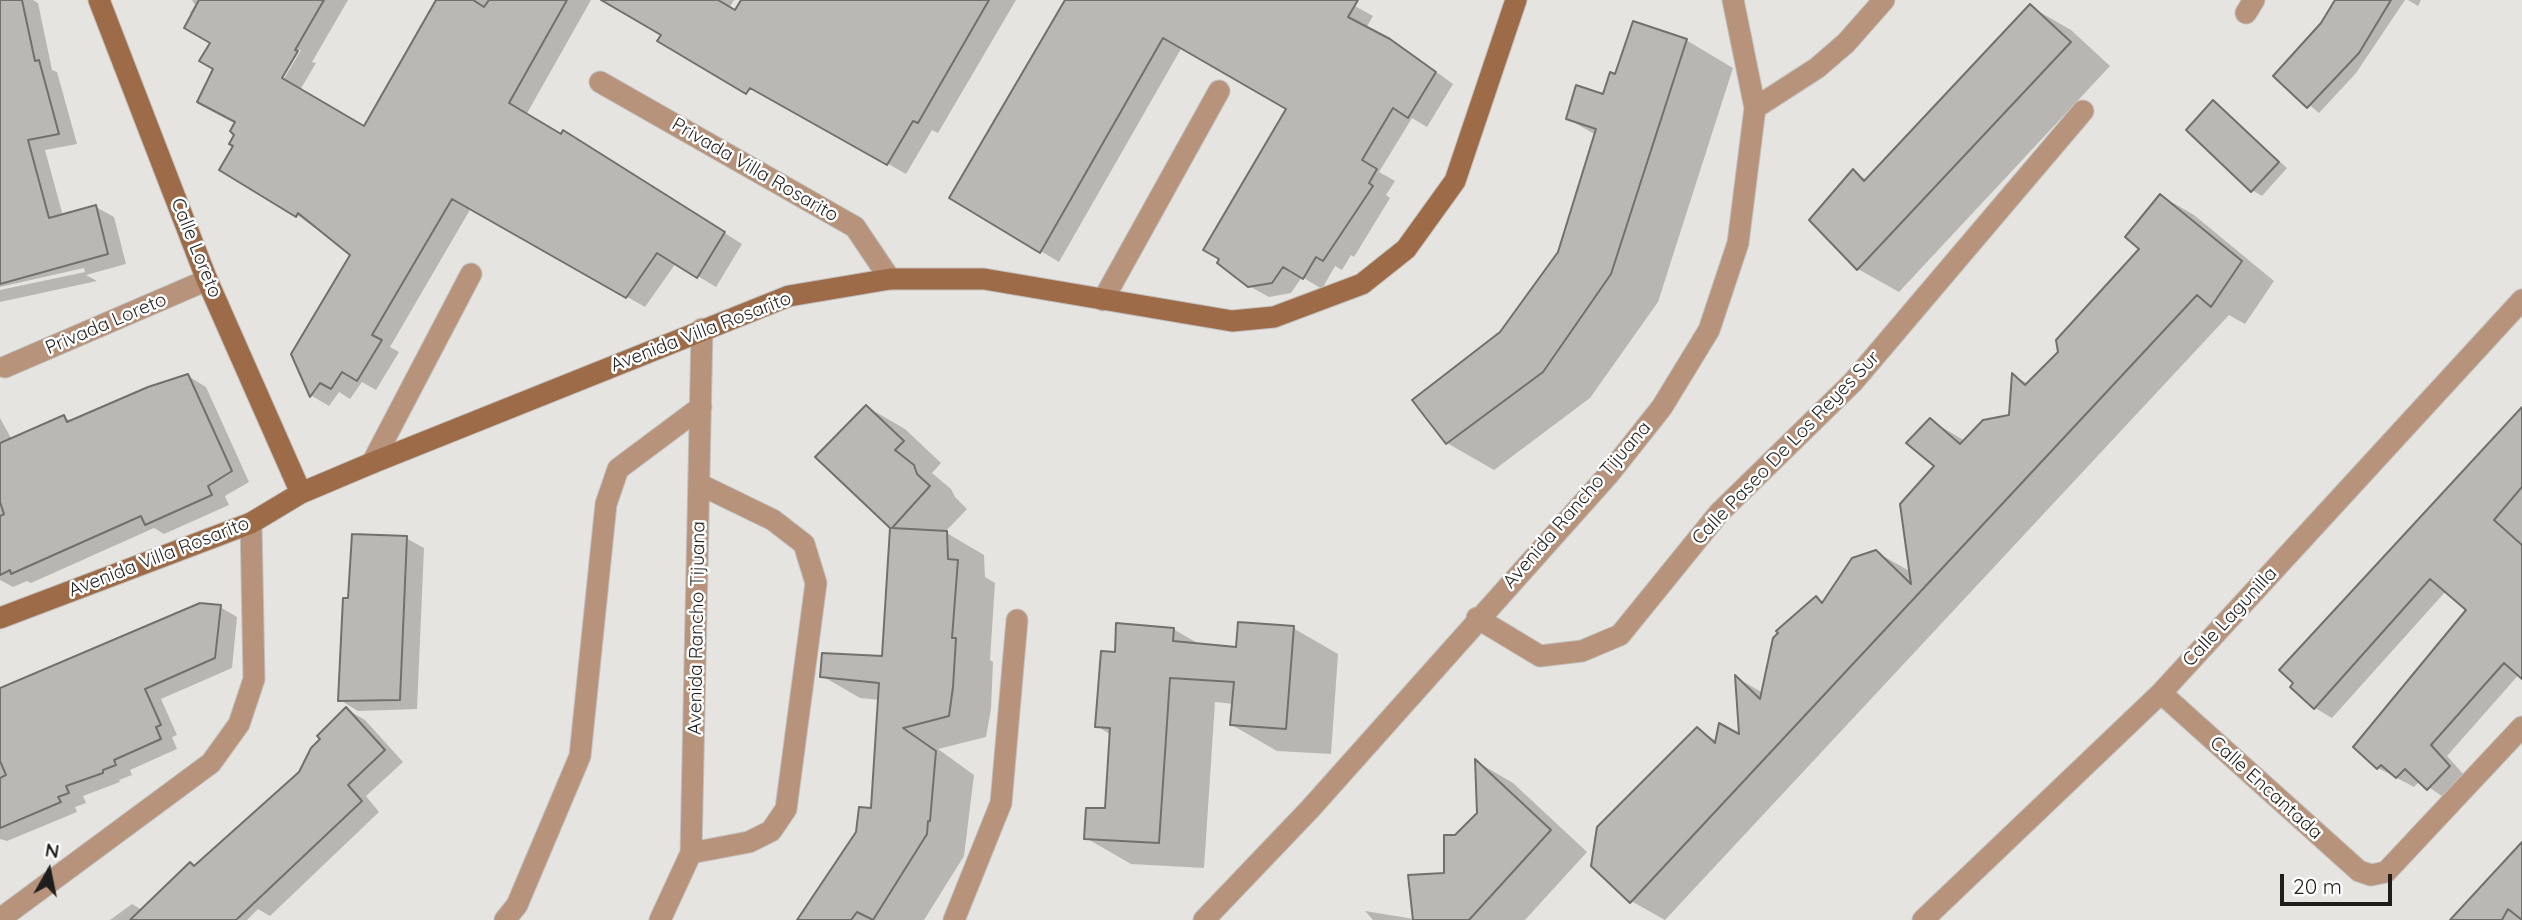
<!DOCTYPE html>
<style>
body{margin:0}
#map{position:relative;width:2522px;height:920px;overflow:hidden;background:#e6e4e0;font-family:Quicksand,sans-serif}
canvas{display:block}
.north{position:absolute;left:14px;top:836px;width:70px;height:70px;-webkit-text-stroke:5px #fff;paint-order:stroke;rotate:9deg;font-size:19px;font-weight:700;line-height:28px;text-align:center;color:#1f1e1d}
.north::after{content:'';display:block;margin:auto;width:24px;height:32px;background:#1f1e1d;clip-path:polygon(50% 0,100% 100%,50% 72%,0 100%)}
.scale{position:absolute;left:2280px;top:874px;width:112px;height:32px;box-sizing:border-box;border:4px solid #1f1e1d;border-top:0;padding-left:9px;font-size:21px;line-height:24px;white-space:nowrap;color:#1f1e1d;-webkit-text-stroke:5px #fff;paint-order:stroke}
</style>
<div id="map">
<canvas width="2522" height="920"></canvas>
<div class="north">N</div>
<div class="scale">20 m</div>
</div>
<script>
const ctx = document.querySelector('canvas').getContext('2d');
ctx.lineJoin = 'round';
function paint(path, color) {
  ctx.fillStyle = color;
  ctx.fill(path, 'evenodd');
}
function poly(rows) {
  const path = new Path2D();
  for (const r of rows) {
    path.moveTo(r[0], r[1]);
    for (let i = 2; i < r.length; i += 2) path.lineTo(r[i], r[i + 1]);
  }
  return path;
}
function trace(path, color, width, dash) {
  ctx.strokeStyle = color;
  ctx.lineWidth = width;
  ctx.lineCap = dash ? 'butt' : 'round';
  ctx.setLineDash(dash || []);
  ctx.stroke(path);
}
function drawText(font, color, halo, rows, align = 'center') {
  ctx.font = font + ' Quicksand,sans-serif';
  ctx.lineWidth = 5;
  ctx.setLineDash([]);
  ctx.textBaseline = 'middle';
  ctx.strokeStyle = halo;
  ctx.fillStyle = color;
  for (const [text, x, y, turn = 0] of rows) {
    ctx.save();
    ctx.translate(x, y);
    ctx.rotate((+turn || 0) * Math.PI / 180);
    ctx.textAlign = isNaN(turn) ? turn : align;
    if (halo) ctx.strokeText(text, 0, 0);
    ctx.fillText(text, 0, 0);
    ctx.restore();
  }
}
const shadow = poly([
 [0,0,33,0,38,3,52,70,57,72,77,144,45,150,63,216,96,207,114,217,126,264,86,275,97,281,0,302,0,290,85,272,84,268,0,287],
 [192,0,348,0,312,62,316,63,300,90,365,129,439,0,591,0,526,115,562,136,582,143,742,244,716,287,676,263,645,307,471,208,390,347,399,352,376,390,362,382,350,399,339,392,329,406,312,396,293,354,352,255,297,215,235,145,237,122,215,69,212,42,190,13,195,5],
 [297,50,301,50,279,87,276,85],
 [604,0,734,0,701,55],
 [775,0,1016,0,938,133,932,130,906,174,729,73],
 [1067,0,1344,0,1373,16,1366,28,1409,52,1453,84,1427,127,1412,118,1379,172,1395,181,1386,195,1390,198,1354,257,1351,255,1342,270,1335,266,1322,289,1302,277,1291,293,1269,297,1249,286,1288,108,1182,47,1059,262,951,197],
 [2336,0,2405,0,2356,73,2319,113,2275,76,2323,24],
 [2408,0,2421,0,2418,6],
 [2031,7,2071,30,2110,66,1899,292,1858,269,1811,220,1853,172,1867,180],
 [1686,40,1733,68,1658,302,1590,398,1494,470,1447,443,1501,333,1559,253,1596,135,1568,119,1604,96,1617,76],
 [2213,102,2287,168,2262,196,2252,190],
 [2161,196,2194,215,2274,281,2245,324,2229,315,1665,920,1631,901,1592,865,1697,729,1717,741,1740,737,1737,678,1763,693,1816,599,1824,603,1876,552,1911,572,1936,465,1930,420,1965,441,2011,417,2013,375,2028,384,2060,353,2142,249],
 [188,376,206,387,249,482,225,496,229,505,164,534,154,528,31,583,27,581,13,587,0,580,0,418,12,440,64,417,72,422],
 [867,407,905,429,941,463,932,473,951,489,955,497,967,509,945,532,984,555,985,577,995,583,990,660,993,662,991,709,986,737,938,749,974,775,964,856,924,920,798,920,873,810,880,700,860,698,822,676,883,658,892,528],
 [2522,409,2522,671,2447,756,2466,777,2446,799,2420,781,2414,787,2378,768,2468,610,2446,591,2332,718,2315,708],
 [406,538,424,548,417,709,358,711,340,700,350,600],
 [220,607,237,617,232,668,161,699,177,735,172,737,177,749,130,770,132,775,119,780,120,782,83,796,86,803,75,807,77,812,7,841,0,839,0,701],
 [1293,628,1338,654,1331,754,1277,751,1232,725,1234,704,1215,702,1204,868,1131,864,1086,838,1107,810,1111,735,1097,726,1116,654,1173,629,1201,645,1238,649],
 [346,709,365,720,403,762,366,796,379,812,270,916,258,909,247,920,110,920,132,904,142,910,301,773],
 [1477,762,1513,783,1587,852,1525,920,1373,920,1365,911,1414,919,1446,875,1456,837,1479,814],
 [2522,843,2522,920,2450,920]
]);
const building = poly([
 [0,0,22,0,35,61,39,60,59,134,28,140,49,218,96,205,108,254,0,284,0,0],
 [199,0,324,0,295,50,298,51,282,78,364,126,436,0,473,0,484,7,489,0,567,0,509,103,561,134,563,130,725,232,697,278,657,253,626,298,452,199,372,335,382,340,357,381,342,372,331,389,320,383,310,397,291,354,350,255,298,213,296,217,219,170,233,146,229,144,234,135,230,131,235,122,197,102,213,69,199,61,210,43,184,28,199,0],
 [601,0,718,0,735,10,741,0,989,0,918,123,913,121,887,165,750,88,746,94,657,41,661,35,601,0],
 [1065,0,1358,0,1348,17,1390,39,1436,72,1408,118,1393,108,1362,160,1377,169,1369,183,1373,186,1323,261,1316,257,1303,279,1283,267,1272,283,1248,287,1217,263,1219,259,1203,250,1286,109,1163,38,1040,253,949,198,1065,0],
 [2335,0,2391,0,2359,53,2307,108,2273,76,2321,23,2335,0],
 [2030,4,2071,42,1857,270,1809,220,1853,169,1864,181,2030,4],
 [1633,21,1687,39,1611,274,1543,372,1446,444,1412,400,1500,332,1558,252,1596,129,1566,119,1576,85,1603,94,1610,72,1615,74,1633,21],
 [2213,100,2279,162,2251,192,2186,130,2213,100],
 [2160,194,2242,261,2211,307,2197,295,1630,903,1591,866,1597,827,1697,727,1715,743,1719,723,1739,734,1735,675,1760,699,1773,638,1778,633,1776,631,1816,596,1822,603,1852,558,1876,550,1911,584,1900,504,1934,466,1906,443,1930,418,1960,444,1983,420,2009,415,2012,373,2025,385,2058,352,2056,340,2139,249,2125,237,2160,194],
 [188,374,232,471,208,486,212,495,145,525,141,516,11,574,10,570,0,575,0,516,4,514,0,502,0,443,64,415,67,422,148,387,188,374],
 [866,405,904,441,895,450,914,465,917,474,930,486,892,528,947,531,948,559,958,560,952,638,956,638,953,687,949,716,903,728,936,751,930,821,928,821,927,834,873,920,857,912,851,920,797,920,856,832,859,807,871,808,879,683,820,677,822,653,882,656,890,528,815,457,866,405],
 [2522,407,2522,487,2494,520,2522,545,2522,679,2504,663,2431,745,2450,766,2427,790,2405,769,2396,778,2381,765,2377,769,2353,747,2466,610,2430,579,2314,709,2290,687,2293,683,2279,670,2522,407],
 [352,534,407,536,400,700,338,701,343,598,348,598,352,534],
 [200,603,221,605,215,658,145,689,161,725,156,727,161,739,114,760,116,765,103,770,103,773,66,786,69,793,58,797,61,802,0,828,0,778,6,775,0,761,0,688,200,603],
 [1238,622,1294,626,1286,729,1230,725,1234,682,1170,678,1159,843,1084,839,1086,808,1105,808,1110,728,1095,727,1101,651,1115,652,1116,623,1174,628,1173,641,1236,647,1238,622],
 [346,707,385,750,348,785,362,801,236,920,130,920,190,862,194,866,299,772,311,748,320,739,317,736,346,707],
 [1475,759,1551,830,1469,920,1413,920,1408,875,1444,873,1444,835,1455,835,1477,813,1475,759],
 [2522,842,2522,920,2508,909,2502,920,2450,920,2522,842]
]);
const street = poly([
 [2246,13,2254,0],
 [600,82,855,227,890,279],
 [1755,108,1817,68,1846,43,1884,0],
 [1103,300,1219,91],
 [5,367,207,280],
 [372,463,471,274],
 [1477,618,1540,656,1582,651,1620,635,1719,513,1853,382,2083,111],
 [2161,693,2359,871,2371,875,2386,872,2522,727],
 [691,853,749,842,771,831,786,809,816,583,804,544,773,520,699,484],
 [0,919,211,763,239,724,254,679,251,523],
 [505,920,517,905,580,756,606,504,618,469,701,407],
 [660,920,691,853,702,329],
 [954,920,1001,803,1017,620],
 [1204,920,1310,809,1609,474,1662,407,1709,330,1738,243,1755,108,1733,0],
 [1923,920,2161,693,2522,300]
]);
const secondary = poly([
 [99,0,207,280,301,493],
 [0,618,251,523,301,493,372,463,789,296,890,279,984,279,1232,321,1274,317,1362,284,1406,249,1455,181,1516,0]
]);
const streetNames = [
 ["Privada Villa Rosarito",755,170,30],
 ["Calle Loreto",196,248,68],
 ["Privada Loreto",106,324,-23],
 ["Avenida Villa Rosarito",701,332,-21],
 ["Calle Paseo De Los Reyes Sur",1786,448,-46],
 ["Avenida Rancho Tijuana",1577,505,-49],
 ["Avenida Villa Rosarito",159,557,-21],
 ["Calle Lagunilla",2230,617,-47],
 ["Avenida Rancho Tijuana",697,628,-89],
 ["Calle Encantada",2266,788,42]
];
paint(shadow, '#0003');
paint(building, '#bab8b4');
trace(building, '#72706c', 2);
trace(street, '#c2c0bd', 23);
trace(secondary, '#c2c0bd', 23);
trace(street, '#b7937c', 21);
trace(secondary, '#9e6b48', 21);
drawText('19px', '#1f1e1d', '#fff', streetNames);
</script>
